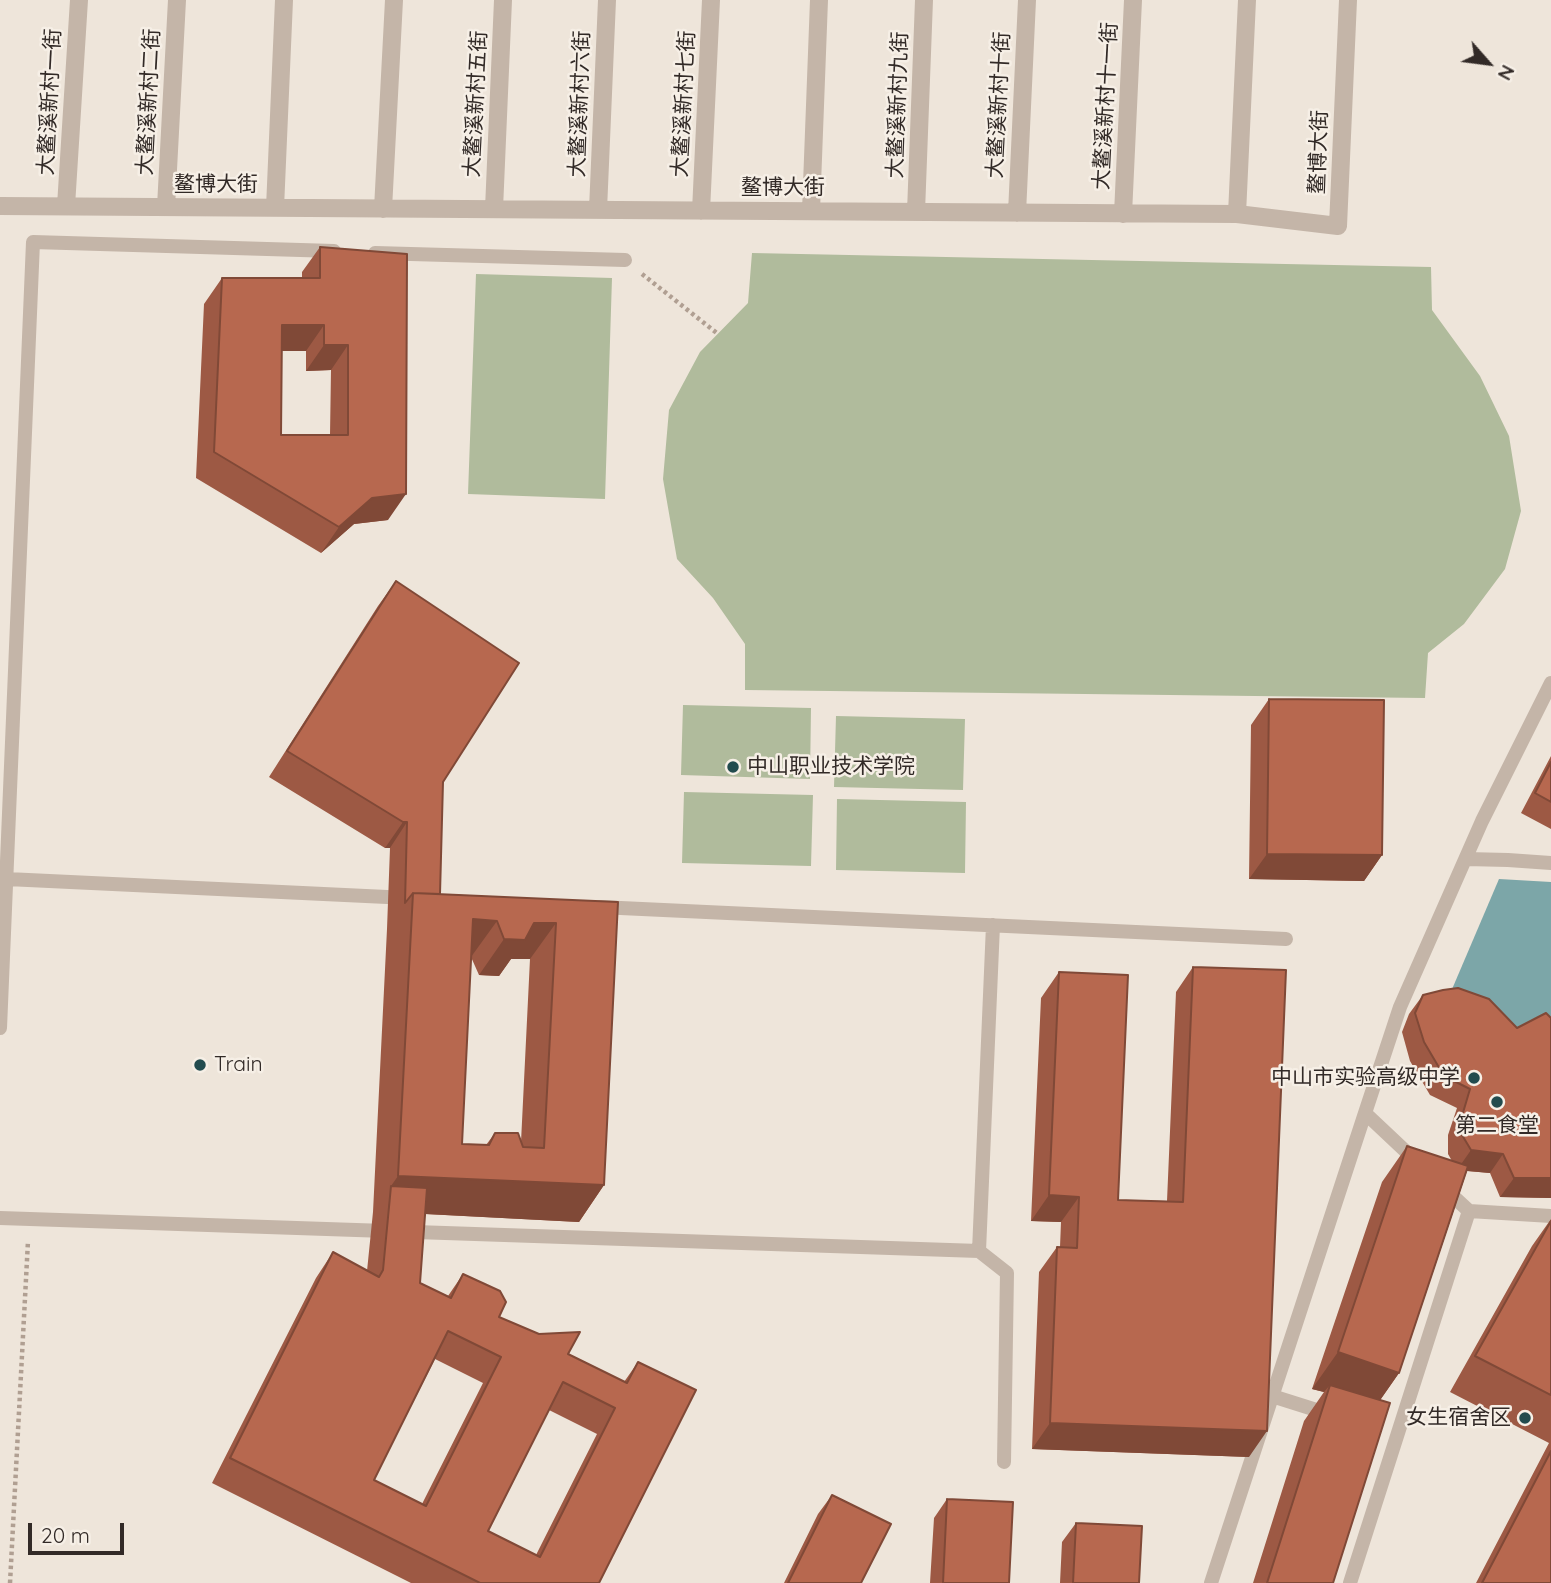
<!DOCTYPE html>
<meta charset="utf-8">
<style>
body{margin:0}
#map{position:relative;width:1551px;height:1583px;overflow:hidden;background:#eee5da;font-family:Quicksand,sans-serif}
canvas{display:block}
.north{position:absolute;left:1453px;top:28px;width:70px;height:70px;-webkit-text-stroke:5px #f6efe6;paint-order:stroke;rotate:118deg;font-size:19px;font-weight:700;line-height:28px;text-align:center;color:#322a27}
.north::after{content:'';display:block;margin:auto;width:24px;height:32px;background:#322a27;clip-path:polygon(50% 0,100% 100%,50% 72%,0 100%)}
.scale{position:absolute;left:28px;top:1523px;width:96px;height:32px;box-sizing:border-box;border:4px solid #322a27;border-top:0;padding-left:9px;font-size:21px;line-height:24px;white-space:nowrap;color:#322a27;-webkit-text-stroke:5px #f6efe6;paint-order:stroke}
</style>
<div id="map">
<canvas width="1551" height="1583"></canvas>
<div class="north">N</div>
<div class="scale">20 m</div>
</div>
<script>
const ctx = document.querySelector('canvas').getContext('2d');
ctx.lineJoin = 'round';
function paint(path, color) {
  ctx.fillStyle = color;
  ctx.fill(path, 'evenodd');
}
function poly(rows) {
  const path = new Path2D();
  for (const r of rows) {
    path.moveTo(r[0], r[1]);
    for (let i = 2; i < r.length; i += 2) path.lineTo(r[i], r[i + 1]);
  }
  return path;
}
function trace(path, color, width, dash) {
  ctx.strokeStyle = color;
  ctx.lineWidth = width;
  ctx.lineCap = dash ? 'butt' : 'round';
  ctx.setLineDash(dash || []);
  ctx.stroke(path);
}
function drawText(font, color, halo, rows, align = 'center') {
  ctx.font = font + ' Quicksand,"Noto Sans SC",sans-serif';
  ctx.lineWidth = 5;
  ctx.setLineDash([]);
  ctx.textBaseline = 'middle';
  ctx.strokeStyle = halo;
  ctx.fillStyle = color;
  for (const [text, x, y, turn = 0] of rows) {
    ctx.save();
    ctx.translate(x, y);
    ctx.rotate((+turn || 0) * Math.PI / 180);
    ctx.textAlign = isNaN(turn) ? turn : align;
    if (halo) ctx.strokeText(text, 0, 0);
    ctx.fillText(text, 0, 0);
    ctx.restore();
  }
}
const green = poly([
 [752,253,1431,267,1432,310,1480,376,1509,436,1521,511,1505,569,1464,624,1428,653,1425,698,745,690,745,644,713,598,677,559,663,479,669,410,700,352,748,303],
 [476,274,612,278,605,499,468,494],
 [683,705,811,708,810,779,681,775],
 [836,716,965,719,963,790,834,787],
 [684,792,813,795,811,866,682,863],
 [837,799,966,802,965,873,836,870]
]);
const water = poly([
 [1499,879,1551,882,1551,1050,1444,1008]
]);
const path = poly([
 [642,274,718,334],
 [10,1583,28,1241]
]);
const service = poly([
 [375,253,625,260],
 [1466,859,1508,860,1551,863],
 [7,879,408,898],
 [599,907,1286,939],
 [993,925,979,1251,1007,1273,1004,1462],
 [0,1028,33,242,334,251],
 [1365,1113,1400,1007,1482,821,1551,683],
 [1443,1187,1469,1211,1551,1216],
 [0,1218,979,1251],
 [1272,1396,1329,1414],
 [1211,1583,1365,1113,1416,1161],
 [1350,1583,1469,1211]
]);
const minor = poly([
 [0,206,1237,214,1338,226,1348,0],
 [66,206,79,0],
 [166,207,177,0],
 [275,208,284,0],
 [383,209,394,0],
 [494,209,503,0],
 [598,210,607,0],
 [701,211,711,0],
 [811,211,819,0],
 [916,212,924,0],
 [1017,213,1027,0],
 [1123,214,1133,0],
 [1237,214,1247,0]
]);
const wall = poly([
 [320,247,407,254,388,520,354,524,321,553,196,478,204,304,222,278,302,278,302,272],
 [282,351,306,351,306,371,331,370,330,435,281,435],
 [396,581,443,782,440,894,618,902,604,1185,579,1222,425,1214,420,1283,448,1296,463,1274,499,1317,568,1354,624,1382,638,1362,599,1583,411,1583,212,1483,316,1278,333,1252,367,1271,373,1212,387,929,390,848,385,848,269,777,378,606],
 [471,957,479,975,499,976,511,959,530,959,521,1142,495,1133,486,1145,462,1144],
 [435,1359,483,1383,422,1504,374,1480],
 [549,1410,597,1434,536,1555,488,1531],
 [1269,699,1382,855,1364,881,1249,879,1251,725],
 [1551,756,1551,829,1521,813],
 [1193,967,1249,1457,1032,1449,1039,1272,1057,1247,1060,1247,1061,1222,1031,1221,1041,998,1059,972,1118,1200,1167,1201,1176,992],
 [1423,995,1551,1198,1500,1197,1490,1173,1467,1171,1399,1373,1380,1400,1333,1583,1253,1583,1304,1421,1324,1392,1312,1389,1382,1182,1407,1146,1452,1161,1448,1154,1448,1135,1457,1108,1430,1095,1410,1061,1402,1032,1409,1014],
 [1551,1219,1551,1583,1476,1583,1549,1443,1450,1392,1532,1246],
 [832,1495,861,1583,784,1583,818,1514],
 [947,1499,1009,1583,930,1583,934,1518],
 [1076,1523,1139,1583,1060,1583,1062,1542]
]);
const shadedWall = poly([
 [282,325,324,325,306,351,264,351],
 [324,345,348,345,331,370,306,371],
 [406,494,388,520,354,524,321,553,339,527,372,498],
 [403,822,407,822,390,848,385,848],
 [1267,854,1382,855,1364,881,1249,879],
 [473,919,497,921,471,957],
 [534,923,556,923,530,959,511,959,499,976,479,975,504,939],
 [1471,1150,1503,1154,1490,1173,1457,1170],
 [398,1176,604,1185,579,1222,388,1212,391,1186],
 [1514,1178,1551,1178,1551,1198,1500,1197],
 [1049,1195,1079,1197,1061,1222,1031,1221],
 [1338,1352,1399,1373,1374,1409,1330,1385,1324,1392,1312,1389],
 [1050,1423,1267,1431,1249,1457,1032,1449]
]);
const building = poly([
 [320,247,407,254,406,494,372,498,339,527,214,452,222,278,320,278,320,247],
 [282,325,324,325,324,345,348,345,348,435,281,435,282,325],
 [396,581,519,663,443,782,440,894,413,893,405,903,407,822,403,822,287,751,396,581],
 [1269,699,1384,700,1382,855,1267,854,1269,699],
 [1551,762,1551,802,1535,793,1551,762],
 [413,893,618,902,604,1185,398,1176,413,893],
 [473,919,497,921,504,939,525,940,534,923,556,923,544,1148,523,1147,518,1133,495,1133,489,1145,462,1144,473,919],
 [1193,967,1286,970,1267,1431,1050,1423,1057,1247,1077,1248,1079,1197,1049,1195,1059,972,1128,975,1118,1200,1183,1202,1193,967],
 [1458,988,1489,999,1517,1028,1546,1013,1551,1018,1551,1178,1514,1178,1503,1154,1471,1150,1462,1135,1462,1116,1470,1089,1444,1076,1424,1042,1415,1013,1423,995,1443,990,1458,988],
 [1407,1146,1468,1166,1399,1373,1338,1352,1407,1146],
 [391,1186,427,1188,420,1283,451,1298,463,1274,500,1291,506,1302,499,1317,539,1334,580,1332,568,1354,627,1383,638,1362,696,1390,599,1583,480,1583,230,1458,333,1252,379,1277,383,1270,391,1186],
 [448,1331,501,1357,426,1506,374,1480,448,1331],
 [563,1382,615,1408,540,1557,488,1531,563,1382],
 [1551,1221,1551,1395,1475,1356,1551,1221],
 [1330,1385,1390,1403,1333,1583,1267,1583,1330,1385],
 [1551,1451,1551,1583,1482,1583,1551,1451],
 [832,1495,891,1524,861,1583,788,1583,832,1495],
 [947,1499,1013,1502,1009,1583,943,1583,947,1499],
 [1076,1523,1142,1526,1139,1583,1073,1583,1076,1523]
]);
const markers = [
 [733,767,7,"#224b4e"],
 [200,1065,7,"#224b4e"],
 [1474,1078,7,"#224b4e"],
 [1497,1102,7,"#224b4e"],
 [1525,1418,7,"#224b4e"]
];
const streetNames = [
 ["大鳌溪新村一街",50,102,-87],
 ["大鳌溪新村二街",149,102,-87],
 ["大鳌溪新村五街",476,104,-87],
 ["大鳌溪新村六街",580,104,-88],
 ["大鳌溪新村七街",684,104,-87],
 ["大鳌溪新村九街",898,105,-88],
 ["大鳌溪新村十街",999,105,-87],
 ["大鳌溪新村十一街",1106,106,-87],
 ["鳌博大街",1319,152,-88],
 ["鳌博大街",216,185],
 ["鳌博大街",783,188]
];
const poiNames = [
 ["中山职业技术学院",747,767],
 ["Train",214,1065],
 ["中山市实验高级中学",1460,1078,"right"],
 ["第二食堂",1497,1126,"center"],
 ["女生宿舍区",1511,1418,"right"]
];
paint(green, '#b0bb9c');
paint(water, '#7ca6a8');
trace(path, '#b09f92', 4.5, [3.5, 3.5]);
trace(service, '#c4b5a8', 14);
trace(minor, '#c4b5a8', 18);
paint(wall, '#9d5944');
paint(shadedWall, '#804937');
paint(building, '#b7684f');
trace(building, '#804937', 2);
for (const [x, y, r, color] of markers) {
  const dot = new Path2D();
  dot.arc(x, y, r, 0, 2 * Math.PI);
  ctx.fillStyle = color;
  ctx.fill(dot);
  trace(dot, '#f6efe6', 2.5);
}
drawText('21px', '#322a27', '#f6efe6', streetNames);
drawText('21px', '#322a27', '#f6efe6', poiNames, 'left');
</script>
